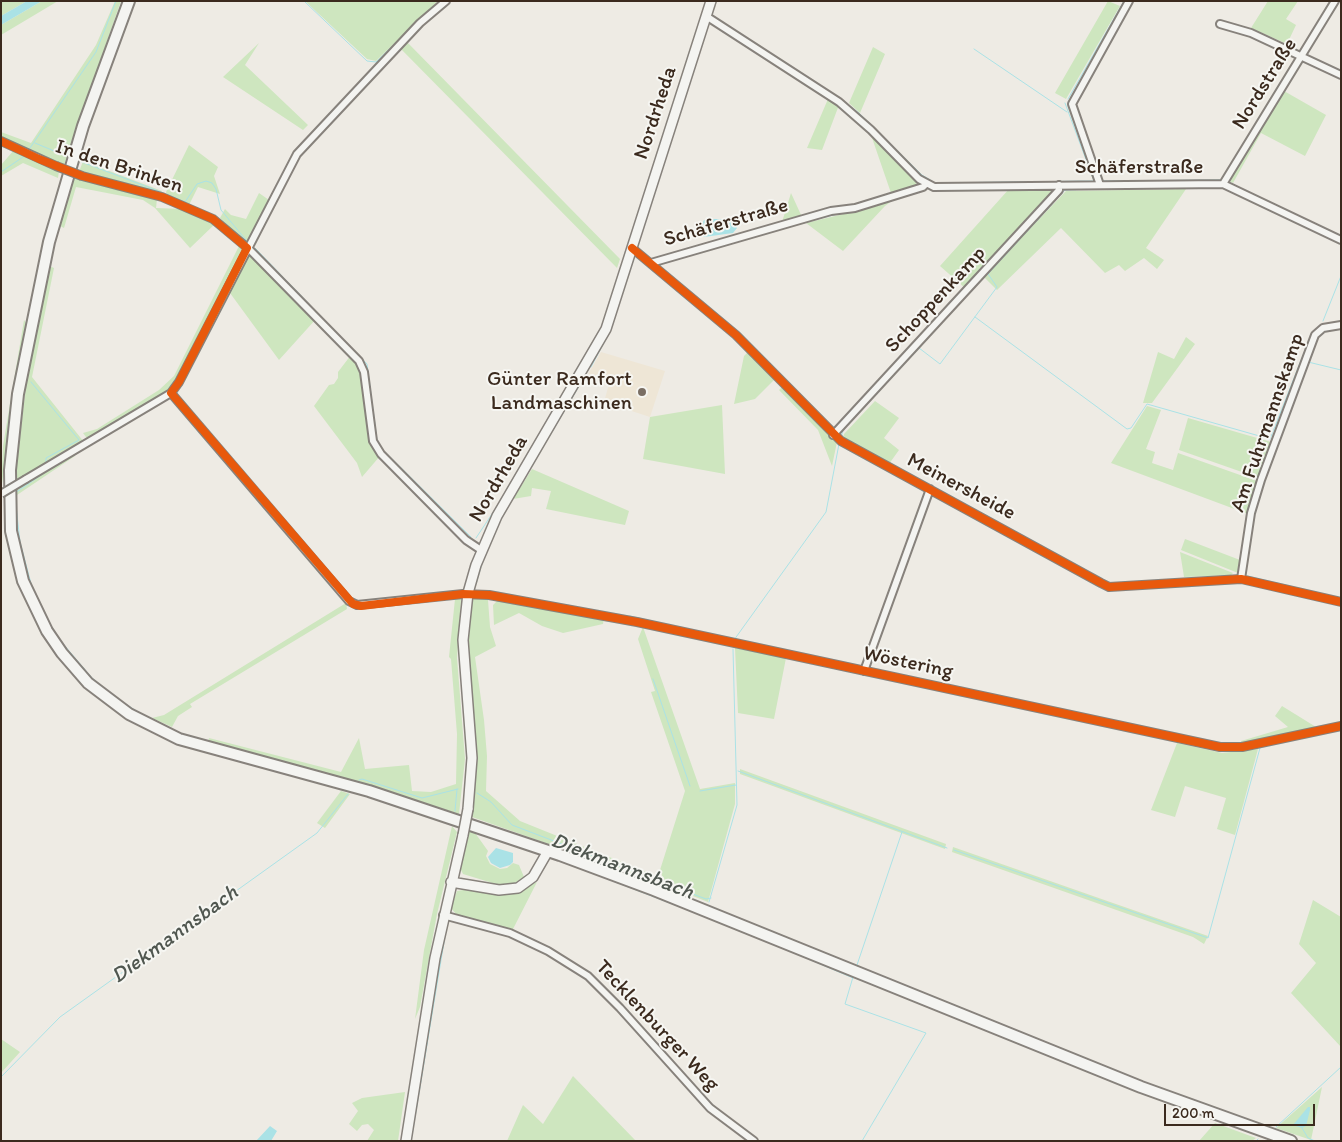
<!DOCTYPE html>
<meta charset="utf-8">
<style>
body{margin:0}
#map{position:relative;width:1342px;height:1142px;overflow:hidden;background:#eeebe4;font-family:Itim,sans-serif}
canvas{display:block}
.frame{position:absolute;inset:0;border:2px solid #3b2a1e;pointer-events:none}
.scale{position:absolute;left:1164px;top:1104px;width:151px;height:22px;box-sizing:border-box;border:2px solid #3b2a1e;border-top:0;padding-left:6px;font-size:15px;line-height:18px;white-space:nowrap;color:#3b2a1e;-webkit-text-stroke:4px #f6f6f2;paint-order:stroke}
</style>
<div id="map">
<canvas width="1342" height="1142"></canvas>
<div class="frame"></div>
<div class="scale">200 m</div>
</div>
<script>
const ctx = document.querySelector('canvas').getContext('2d');
ctx.lineJoin = 'round';
function paint(path, color) {
  ctx.fillStyle = color;
  ctx.fill(path, 'evenodd');
}
function poly(rows) {
  const path = new Path2D();
  for (const r of rows) {
    path.moveTo(r[0], r[1]);
    for (let i = 2; i < r.length; i += 2) path.lineTo(r[i], r[i + 1]);
  }
  return path;
}
function trace(path, color, width, dash) {
  ctx.strokeStyle = color;
  ctx.lineWidth = width;
  ctx.lineCap = dash ? 'butt' : 'round';
  ctx.setLineDash(dash || []);
  ctx.stroke(path);
}
function drawText(font, color, halo, rows, align = 'center') {
  ctx.font = font + ' Itim,sans-serif';
  ctx.lineWidth = 4;
  ctx.setLineDash([]);
  ctx.textBaseline = 'middle';
  ctx.strokeStyle = halo;
  ctx.fillStyle = color;
  for (const [text, x, y, turn = 0] of rows) {
    ctx.save();
    ctx.translate(x, y);
    ctx.rotate((+turn || 0) * Math.PI / 180);
    ctx.textAlign = isNaN(turn) ? turn : align;
    if (halo) ctx.strokeText(text, 0, 0);
    ctx.fillText(text, 0, 0);
    ctx.restore();
  }
}
const built = poly([
 [601,352,665,371,650,417,604,402,609,384,587,376]
]);
const green = poly([
 [2,1,27,1,1,16],
 [42,1,58,1,1,35,1,25],
 [115,1,121,1,64,165,1,137,1,132,31,143,96,45],
 [305,1,438,1,376,61,367,59],
 [1108,1,1120,6,1066,99,1055,93],
 [1268,1,1298,1,1286,19,1296,25,1287,44,1251,28],
 [407,42,620,259,617,268,400,48],
 [259,43,245,65,308,125,303,130,223,77],
 [873,47,885,54,860,113,849,103],
 [1284,91,1326,115,1305,156,1261,133,1233,183,1229,181],
 [828,99,839,105,822,150,807,148],
 [870,132,917,180,916,185,891,193],
 [189,145,218,167,214,176,220,194,198,187,189,205,168,197,166,192],
 [14,150,59,171,58,178,23,163,1,176,1,165],
 [83,161,162,191,160,194,79,172],
 [73,176,157,199,156,208,182,209,216,223,190,248,155,208,143,200,76,187,64,228,60,226],
 [1053,188,1054,192,965,288,940,266,1009,189],
 [1186,189,1146,248,1164,260,1157,269,1144,258,1125,271,1119,265,1105,273,1061,228,997,290,984,277,1066,191],
 [259,193,269,200,248,241,244,242,220,218,225,209,231,215,246,219],
 [791,193,802,217,782,222],
 [896,198,885,206,843,251,806,223,856,211],
 [240,244,244,249,173,386,161,396,89,438,86,437,83,433,97,429,159,390,174,376],
 [247,256,253,256,316,319,279,360,230,293],
 [49,266,54,268,32,377,84,442,14,483,28,371],
 [24,320,27,324,18,369,1,491,3,446],
 [1186,337,1195,344,1152,403,1143,403,1158,352,1174,359],
 [748,352,774,380,755,399,734,404,744,356],
 [351,355,362,374,371,442,380,456,362,477,357,463,314,406,329,385,334,384,338,378,338,372],
 [782,387,837,442,832,466,818,430,779,390],
 [875,401,899,418,884,438,899,450,889,464,843,438,844,434],
 [722,405,725,474,643,459,650,417],
 [1147,406,1161,410,1146,449,1155,452,1152,463,1173,470,1178,453,1257,481,1248,514,1111,463],
 [1188,418,1271,442,1259,478,1179,450],
 [73,454,75,456,17,495,17,488],
 [532,469,629,511,625,525,546,509,551,491,532,488,531,496,513,499],
 [1185,539,1240,560,1238,573,1181,550],
 [1180,552,1233,573,1231,575,1184,577],
 [477,596,488,600,490,627,496,646,475,657,484,720,487,756,486,791,520,821,654,875,656,882,472,817,476,758,467,639,471,602],
 [459,598,461,599,457,658,465,759,459,814,342,777,208,743,209,738,341,772,359,738,365,769,409,765,412,791,431,792,456,784,457,734,451,659,449,657,455,599],
 [498,600,604,618,603,624,563,633,542,626,519,613,494,625,493,605],
 [346,603,347,609,190,704,192,707,178,716,172,727,152,718,164,715],
 [643,627,700,789,735,783,735,804,708,902,665,885,660,870,685,791,651,692,655,691,638,639],
 [735,648,786,658,774,719,738,713],
 [1282,706,1316,727,1316,730,1241,746,1241,741,1288,727,1275,716],
 [1177,743,1222,753,1258,749,1235,835,1217,829,1226,798,1185,786,1175,817,1151,810],
 [740,769,946,844,945,849,740,774],
 [341,791,350,794,325,828,317,823],
 [452,826,457,832,437,914,420,1007,415,1019,424,950],
 [469,829,473,830,488,851,486,856,490,864,500,869,507,868,513,863,519,865,524,877,515,883,499,885,463,874,459,866],
 [953,847,1113,903,1208,936,1204,944,1193,937,952,852],
 [537,882,512,931,456,914,451,908,457,891,463,890,507,894,517,892],
 [1313,900,1341,917,1341,1047,1291,993,1316,963,1299,944],
 [1,1039,20,1052,1,1073],
 [573,1076,636,1141,507,1141,523,1105,543,1124],
 [1322,1087,1311,1140,1276,1128],
 [405,1092,398,1141,367,1141,374,1130,368,1124,362,1125,357,1131,349,1124,358,1111,352,1103,362,1098],
 [1215,1123,1256,1138,1252,1141,1199,1141]
]);
const water = poly([
 [27,1,42,1,1,25,1,16],
 [711,219,733,219,737,221,737,228,733,233,704,237,701,234,701,226,704,220],
 [496,848,513,853,513,862,510,865,500,868,491,863,488,857],
 [1308,1107,1310,1107,1310,1110,1306,1126,1302,1128,1293,1125],
 [270,1126,277,1131,271,1141,256,1141]
]);
const stream = poly([
 [304,1,367,61,376,62,417,22],
 [420,19,440,1],
 [974,49,1067,112],
 [1068,99,1124,1],
 [842,100,859,113,922,175,935,183,1094,181,1065,103],
 [35,143,66,156],
 [30,148,96,52,116,1],
 [79,161,161,192],
 [1,172,23,157],
 [1103,181,1221,180,1247,139],
 [168,195,185,202,197,184,206,181,212,183,216,189,221,210,246,240],
 [1287,211,1341,236],
 [805,222,842,213],
 [255,248,367,364,377,440],
 [651,259,637,247,660,176],
 [656,264,735,330],
 [975,317,1127,429,1131,428,1147,404,1270,439,1311,335],
 [1323,321,1341,276],
 [1308,362,1341,370],
 [591,367,610,331,635,255],
 [31,382,79,440,46,458,46,463],
 [841,438,843,430,919,348,940,364,997,287,988,274,1065,190,1095,189],
 [381,448,471,537],
 [15,493,47,471],
 [514,496,585,376],
 [934,496,1096,584],
 [15,497,20,542,33,591],
 [497,527,509,504],
 [476,538,502,499],
 [1247,576,1341,598],
 [476,584,484,556],
 [1109,584,1235,576],
 [630,616,717,636],
 [47,619,59,639,92,678,118,699,144,716],
 [657,630,727,645],
 [734,640,826,512,839,444,924,491],
 [741,648,785,657],
 [804,655,858,666],
 [653,679,690,786],
 [1050,714,1105,726],
 [1110,727,1124,730],
 [1129,731,1173,741],
 [1180,742,1215,750],
 [738,771,947,848],
 [359,780,362,779,422,798,458,789],
 [700,791,736,785],
 [477,793,491,802,512,825,706,899,711,898],
 [455,811,457,789],
 [954,850,1208,938,1260,748,1223,751],
 [556,859,750,934,853,978],
 [709,902,737,805,733,649],
 [857,965,902,832],
 [853,977,845,1004,926,1033,862,1141],
 [418,1036,421,1020],
 [1,1077,60,1017,317,833,348,794],
 [1276,1127,1341,1067],
 [1302,1128,1308,1138,1315,1141],
 [411,1141,447,924],
 [1256,1141,1258,1139]
]);
const street = poly([
 [706,16,839,102,871,130,919,179,934,187,1223,184,1341,240],
 [1220,24,1251,33,1341,75],
 [1,141,56,166],
 [82,176,162,197,213,219,250,250,359,361,364,372,373,441,381,454,466,540,481,550],
 [1223,184,1335,1],
 [1100,185,1072,104,1129,1],
 [632,248,736,335,841,441,1101,583,1109,587,1241,579,1341,602],
 [651,263,831,211,855,208,923,187,926,184],
 [171,393,349,601,357,605,463,594,489,595,637,622,1220,747,1242,747,1341,726],
 [833,435,1059,190,1059,185],
 [26,479,171,393,179,382,297,154,420,23,446,1],
 [1241,579,1251,513,1261,480,1315,335,1323,328,1341,325],
 [864,671,930,489],
 [443,915,510,933,548,951,588,976,620,1008,710,1108,754,1141]
]);
const secondary = poly([
 [468,809,472,758,463,640,468,593,476,565,497,516,606,329,711,1],
 [451,882,499,890,518,888,533,877,548,851],
 [406,1141,435,958,463,835]
]);
const primary = poly([
 [129,1,83,126,49,242,18,394,10,470,11,531,23,581,47,631,62,653,88,683,129,714,179,739,369,791,560,855,654,890,1141,1087,1291,1141]
]);
const streetBridge = poly([
 [56,166,82,176],
 [1,494,26,479]
]);
const secondaryBridge = poly([
 [463,835,468,809]
]);
const cycleway = poly([
 [1,141,39,159,82,176,162,197,213,219,247,248,179,382,171,393,353,604,361,606,463,594,489,595,637,622,1220,747,1242,747,1341,726],
 [632,248,736,335,841,441,1101,583,1109,587,1241,579,1341,602]
]);
const markers = [
 [642,392,5,"#7a6e63"]
];
const streetNames = [
 ["Nordstraße",1265,84,-58],
 ["Nordrheda",656,113,-72],
 ["In den Brinken",119,167,18],
 ["Schäferstraße",1139,168],
 ["Schäferstraße",726,223,-16],
 ["Schoppenkamp",936,300,-47],
 ["Am Fuhrmannskamp",1268,423,-71],
 ["Nordrheda",499,479,-60],
 ["Meinersheide",961,487,28],
 ["Wöstering",908,663,12],
 ["Tecklenburger Weg",657,1026,47]
];
const poiNames = [
 ["Günter Ramfort",632,380],
 ["Landmaschinen",632,404]
];
const waterNames = [
 ["Diekmannsbach",622,867,21],
 ["Diekmannsbach",175,935,-36]
];
paint(built, '#eee6d6');
paint(green, '#cee6bf');
paint(water, '#aae2e6');
trace(stream, '#aae2e6', 1);
trace(street, '#87827c', 10);
trace(secondary, '#87827c', 12);
trace(primary, '#87827c', 14);
trace(street, '#f4f4f1', 6);
trace(secondary, '#f4f4f1', 9);
trace(primary, '#f4f4f1', 10);
trace(streetBridge, '#87827c', 10, []);
trace(secondaryBridge, '#87827c', 12, []);
trace(streetBridge, '#f4f4f1', 6);
trace(secondaryBridge, '#f4f4f1', 9);
trace(cycleway, '#e8590c', 8);
for (const [x, y, r, color] of markers) {
  const dot = new Path2D();
  dot.arc(x, y, r, 0, 2 * Math.PI);
  ctx.fillStyle = color;
  ctx.fill(dot);
  trace(dot, '#f6f6f2', 2);
}
drawText('21px', '#3b2a1e', '#f6f6f2', streetNames);
drawText('21px', '#3b2a1e', '#f6f6f2', poiNames, 'right');
drawText('italic 22px', '#505750', '#f6f6f2', waterNames);
</script>
